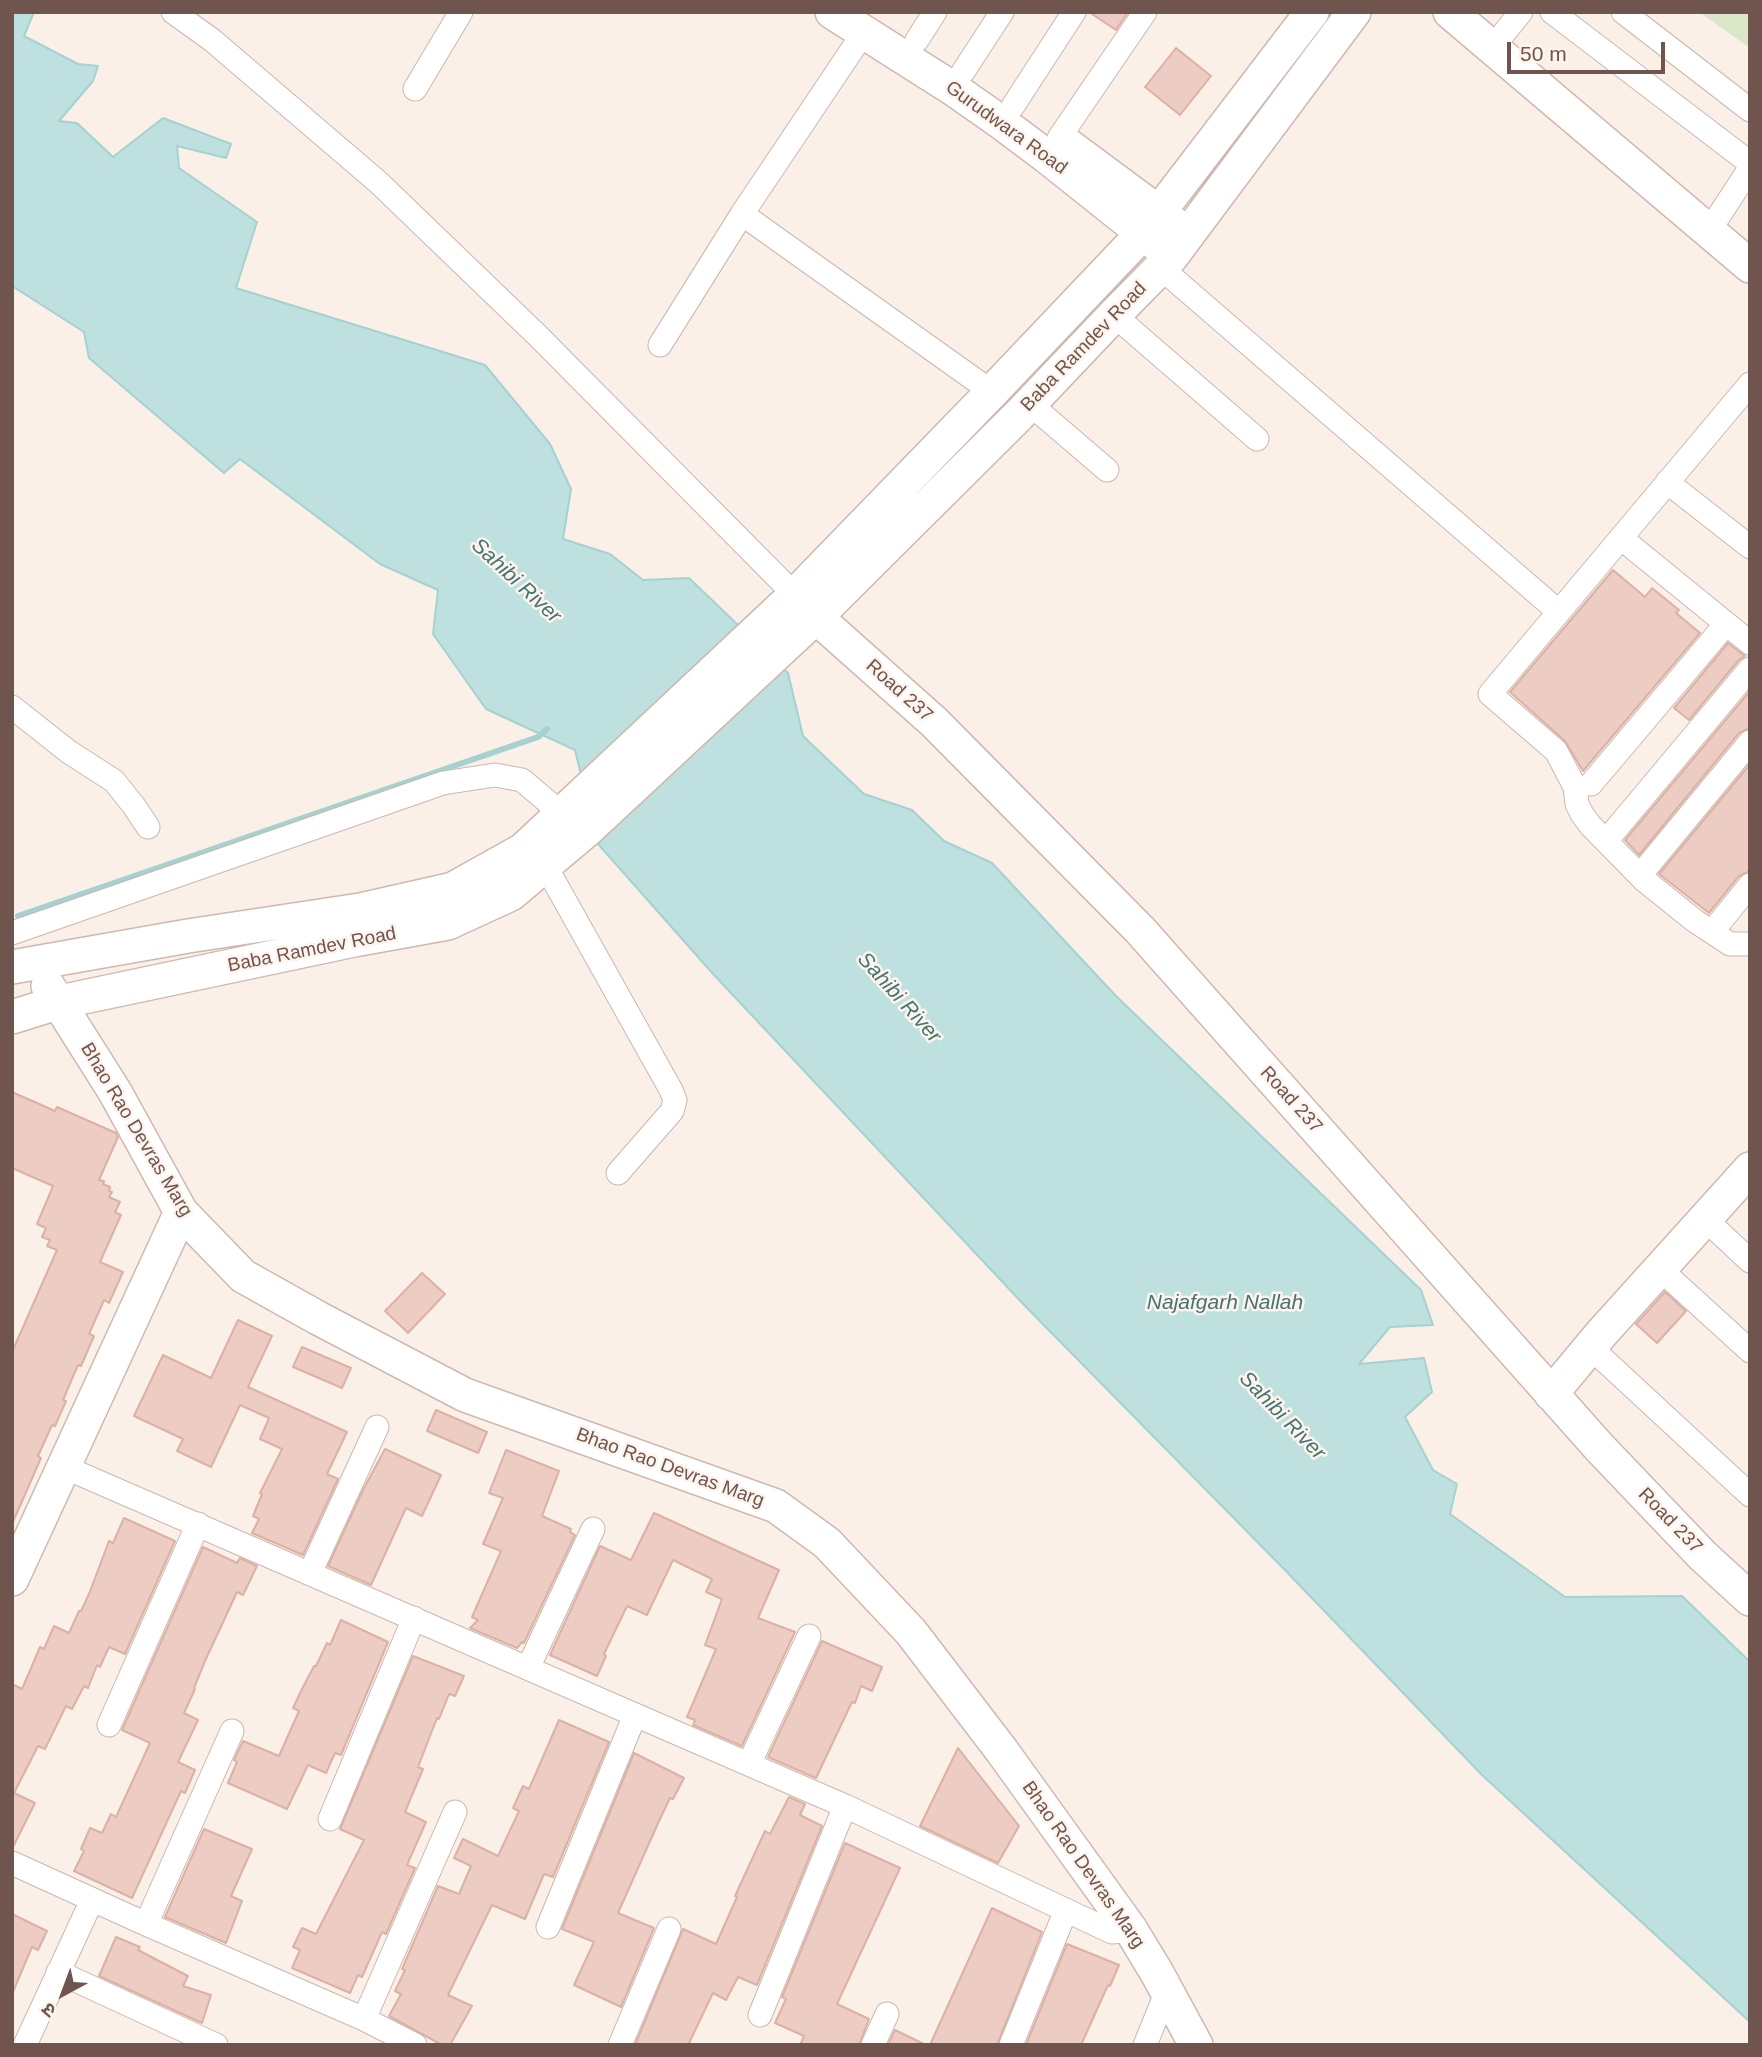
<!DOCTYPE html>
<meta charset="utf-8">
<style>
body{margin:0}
#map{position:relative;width:1762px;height:2057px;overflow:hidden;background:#faf0e8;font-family:Helvetica,"Noto Sans Devanagari",sans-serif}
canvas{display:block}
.frame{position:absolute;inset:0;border:14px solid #70554f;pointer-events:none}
.north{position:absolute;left:28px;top:1959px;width:70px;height:70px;-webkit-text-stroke:5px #fdf4ee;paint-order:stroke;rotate:221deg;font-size:19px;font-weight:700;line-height:28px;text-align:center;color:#70554f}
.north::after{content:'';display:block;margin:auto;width:24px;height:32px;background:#70554f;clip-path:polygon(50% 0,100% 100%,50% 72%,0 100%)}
.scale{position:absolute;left:1507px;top:42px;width:158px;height:32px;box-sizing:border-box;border:4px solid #70554f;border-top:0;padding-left:9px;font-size:21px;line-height:24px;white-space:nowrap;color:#70554f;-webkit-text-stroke:5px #fdf4ee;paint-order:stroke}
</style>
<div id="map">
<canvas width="1762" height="2057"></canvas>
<div class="frame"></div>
<div class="north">उ</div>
<div class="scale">50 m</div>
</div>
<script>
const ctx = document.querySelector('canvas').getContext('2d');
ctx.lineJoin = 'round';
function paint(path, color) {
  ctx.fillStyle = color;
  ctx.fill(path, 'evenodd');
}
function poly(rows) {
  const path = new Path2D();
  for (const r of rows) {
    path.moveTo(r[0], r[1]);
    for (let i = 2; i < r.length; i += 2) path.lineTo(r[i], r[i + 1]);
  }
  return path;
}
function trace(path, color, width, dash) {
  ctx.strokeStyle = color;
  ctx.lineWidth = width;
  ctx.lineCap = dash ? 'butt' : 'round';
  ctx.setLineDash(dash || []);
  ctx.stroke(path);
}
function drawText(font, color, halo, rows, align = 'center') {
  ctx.font = font + ' Helvetica,sans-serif';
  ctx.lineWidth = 5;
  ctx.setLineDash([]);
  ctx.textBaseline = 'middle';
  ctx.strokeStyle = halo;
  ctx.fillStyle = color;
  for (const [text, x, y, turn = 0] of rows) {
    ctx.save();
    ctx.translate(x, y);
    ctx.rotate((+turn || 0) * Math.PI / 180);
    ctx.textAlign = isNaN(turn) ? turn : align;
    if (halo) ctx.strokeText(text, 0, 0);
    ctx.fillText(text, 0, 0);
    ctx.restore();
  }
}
const green = poly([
 [1699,12,1750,12,1750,48]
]);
const water = poly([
 [12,12,34,12,24,36,78,64,98,66,93,81,59,121,77,123,113,157,163,118,231,144,226,158,177,146,179,168,257,222,236,288,485,365,550,444,571,489,563,539,610,554,643,580,689,578,788,673,803,736,864,794,912,810,944,841,992,863,1116,996,1421,1290,1433,1325,1390,1327,1359,1364,1424,1358,1432,1392,1405,1417,1433,1470,1457,1484,1450,1514,1565,1597,1682,1596,1750,1662,1750,2022,1482,1775,1281,1566,1027,1308,714,975,598,844,575,750,486,709,433,634,438,590,380,564,240,459,224,473,89,358,84,332,12,286,12,12]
]);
const stream = poly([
 [18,916,538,737,547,729]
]);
const building = poly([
 [1089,12,1128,12,1116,30,1089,12],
 [1176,48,1211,76,1180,115,1145,87,1176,48],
 [1613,570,1645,597,1652,588,1679,610,1676,613,1700,633,1583,771,1565,741,1510,692,1613,570],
 [1728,643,1745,656,1739,660,1689,720,1674,708,1728,643],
 [1750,691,1750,728,1739,733,1639,855,1625,840,1750,691],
 [1750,764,1750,871,1739,876,1709,913,1659,874,1750,764],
 [12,1092,55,1111,57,1107,116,1133,118,1137,99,1180,104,1181,103,1184,110,1187,109,1191,112,1192,109,1197,120,1202,115,1212,121,1215,100,1262,123,1272,109,1303,104,1300,89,1334,94,1336,81,1366,78,1365,63,1400,66,1401,55,1426,52,1425,38,1456,41,1458,12,1524,12,1352,57,1250,47,1246,50,1240,42,1237,46,1228,37,1224,53,1186,12,1168,12,1092],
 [422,1273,445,1294,408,1333,385,1311,422,1273],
 [1665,1292,1686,1311,1657,1343,1636,1324,1665,1292],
 [238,1320,272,1336,248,1387,347,1432,327,1474,338,1479,303,1555,252,1533,259,1519,253,1516,262,1494,260,1493,282,1449,260,1439,269,1418,240,1405,211,1467,177,1451,183,1439,134,1416,163,1355,211,1378,238,1320],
 [302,1347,351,1368,342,1388,293,1367,302,1347],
 [436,1410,487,1432,478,1453,427,1431,436,1410],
 [385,1449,441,1475,422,1516,406,1508,371,1585,328,1566,363,1490,385,1449],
 [506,1450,559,1471,542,1516,571,1529,570,1532,575,1535,524,1643,522,1642,517,1648,470,1628,478,1620,472,1617,501,1551,483,1544,503,1498,489,1493,506,1450],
 [654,1513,779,1570,758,1618,795,1632,742,1746,693,1725,695,1720,687,1717,716,1649,705,1645,722,1599,706,1592,712,1579,673,1560,647,1615,627,1606,604,1654,606,1656,597,1676,550,1655,600,1546,631,1560,654,1513],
 [124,1518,175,1541,125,1654,109,1647,100,1667,97,1665,88,1688,84,1686,72,1709,66,1706,45,1749,38,1746,14,1793,35,1803,12,1849,12,1684,22,1689,40,1647,44,1649,54,1626,69,1633,79,1611,81,1611,89,1594,109,1541,113,1543,124,1518],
 [203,1547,237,1563,240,1558,257,1566,243,1595,237,1592,205,1661,194,1688,195,1689,184,1713,198,1720,178,1762,195,1770,185,1793,181,1791,132,1898,74,1871,84,1851,81,1849,90,1828,102,1833,111,1814,116,1817,150,1743,122,1730,203,1547],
 [341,1620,388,1642,341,1755,335,1753,326,1773,308,1765,287,1809,228,1783,237,1762,234,1760,243,1741,279,1756,299,1711,293,1708,303,1687,314,1666,316,1666,327,1643,330,1645,341,1620],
 [822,1641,882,1667,872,1691,861,1686,855,1703,852,1702,816,1778,768,1757,822,1641],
 [413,1656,464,1676,455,1696,449,1694,439,1719,437,1718,418,1767,423,1769,405,1812,426,1822,407,1865,415,1868,386,1934,382,1932,362,1977,358,1975,350,1993,292,1968,300,1950,293,1947,302,1928,316,1934,364,1840,340,1829,413,1656],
 [559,1720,609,1742,553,1877,544,1874,525,1919,492,1905,448,1995,472,2006,450,2045,442,2045,389,2016,401,1994,395,1991,405,1970,402,1969,438,1886,459,1894,471,1866,454,1858,463,1839,498,1856,519,1811,513,1808,523,1786,529,1789,559,1720],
 [958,1748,1019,1826,998,1863,920,1826,958,1748],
 [634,1753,684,1778,673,1799,670,1798,659,1821,618,1913,654,1928,621,2007,574,1985,594,1942,562,1929,634,1753],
 [789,1797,805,1804,800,1815,822,1826,757,1985,738,1977,726,2000,713,1993,688,2045,635,2045,683,1929,716,1944,737,1897,735,1896,765,1831,770,1834,789,1797],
 [204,1829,252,1849,231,1896,242,1901,226,1943,165,1917,204,1829],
 [845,1843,900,1868,837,2004,869,2019,859,2045,800,2045,804,2036,775,2023,786,1999,782,1997,845,1843],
 [992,1908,1042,1932,997,2045,930,2045,992,1908],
 [12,1914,47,1931,38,1950,32,1947,12,1994,12,1914],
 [116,1937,140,1947,138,1950,188,1976,183,1986,211,1995,202,2023,99,1976,116,1937],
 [1067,1944,1119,1965,1110,1986,1108,1985,1081,2045,1026,2045,1067,1944],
 [895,2030,926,2045,888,2045,895,2030]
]);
const street = poly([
 [173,12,212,40,378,182,537,335,795,595],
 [1552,12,1750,163],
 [1623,12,1750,110],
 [917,40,935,12],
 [1492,48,1521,12],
 [963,72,1002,12],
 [415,89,461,12],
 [1013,106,1074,12],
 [1059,138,1145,12],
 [742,214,992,392],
 [1709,231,1750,168],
 [1161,268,1559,612],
 [1114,315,1257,439],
 [660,345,742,214,864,32],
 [1750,384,1490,694,1556,751,1575,787,1577,804,1582,814,1590,825,1644,880,1695,921,1730,944,1750,944],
 [1030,404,1107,470],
 [1667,482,1750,547],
 [1621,538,1750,643],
 [12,707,69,752,114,781,134,806,148,827],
 [1591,784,1726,624],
 [1611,835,1750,669],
 [545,865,671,1090,675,1100,672,1111,618,1173],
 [1646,868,1750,742],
 [1712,932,1750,885],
 [12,933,443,783,495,775,522,780,562,814],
 [1705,1219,1750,1261],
 [1660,1269,1750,1351],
 [1590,1347,1750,1495],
 [64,1467,845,1806,1112,1932,1131,1930],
 [310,1573,377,1427],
 [528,1668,593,1529],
 [109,1725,198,1524],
 [749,1764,809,1636],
 [330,1819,414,1618],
 [12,1863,146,1924,364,2019,415,2045],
 [146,1924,232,1731],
 [548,1927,635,1715],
 [58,1972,216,2045],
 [760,2015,845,1806],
 [364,2019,455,1812],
 [25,2045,92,1900],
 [620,2045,669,1929],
 [873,2045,887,2014],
 [1011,2045,1066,1910],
 [1145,2045,1167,1991]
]);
const secondary = poly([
 [832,12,952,88,1002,123,1046,156,1159,246],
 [1450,12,1750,266],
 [1065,143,1177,226],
 [802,602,816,617,934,722,1140,930,1599,1447,1703,1556,1750,1599],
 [12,967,188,936,360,910,453,889,523,850,795,595,992,392,1143,233,1312,12],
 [48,986,115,1092,181,1212,243,1276,318,1318,465,1395,776,1506,827,1543,911,1632,1002,1751,1131,1930,1157,1973,1196,2045],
 [12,1017,60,1002,354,940,448,923,511,894,587,830,816,617,1019,415,1114,315,1172,256,1354,12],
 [1551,1394,1601,1334,1750,1169],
 [12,1579,181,1212]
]);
const streetNames = [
 ["Gurudwara Road",1006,128,36],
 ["Baba Ramdev Road",1084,347,-46],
 ["Road 237",899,691,42],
 ["Baba Ramdev Road",312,950,-11],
 ["Road 237",1291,1100,48],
 ["Bhao Rao Devras Marg",136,1130,59],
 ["Bhao Rao Devras Marg",670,1468,20],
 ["Road 237",1670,1521,46],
 ["Bhao Rao Devras Marg",1083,1865,55]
];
const waterNames = [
 ["Sahibi River",516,581,43],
 ["Sahibi River",899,998,48],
 ["Najafgarh Nallah",1225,1303],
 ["Sahibi River",1282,1416,46]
];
paint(green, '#d9e6c8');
paint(water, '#bee1e0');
trace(water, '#a6d1d1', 2);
trace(stream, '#a6d1d1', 6);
paint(building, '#ecccc3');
trace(building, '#dcb1a5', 2);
trace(street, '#cab7af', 25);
trace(secondary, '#cfb8b0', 36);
trace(street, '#fff', 23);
trace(secondary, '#fff', 33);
drawText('19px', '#70554f', '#fdf4ee', streetNames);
drawText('italic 21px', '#457473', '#fdf4ee', waterNames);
</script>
